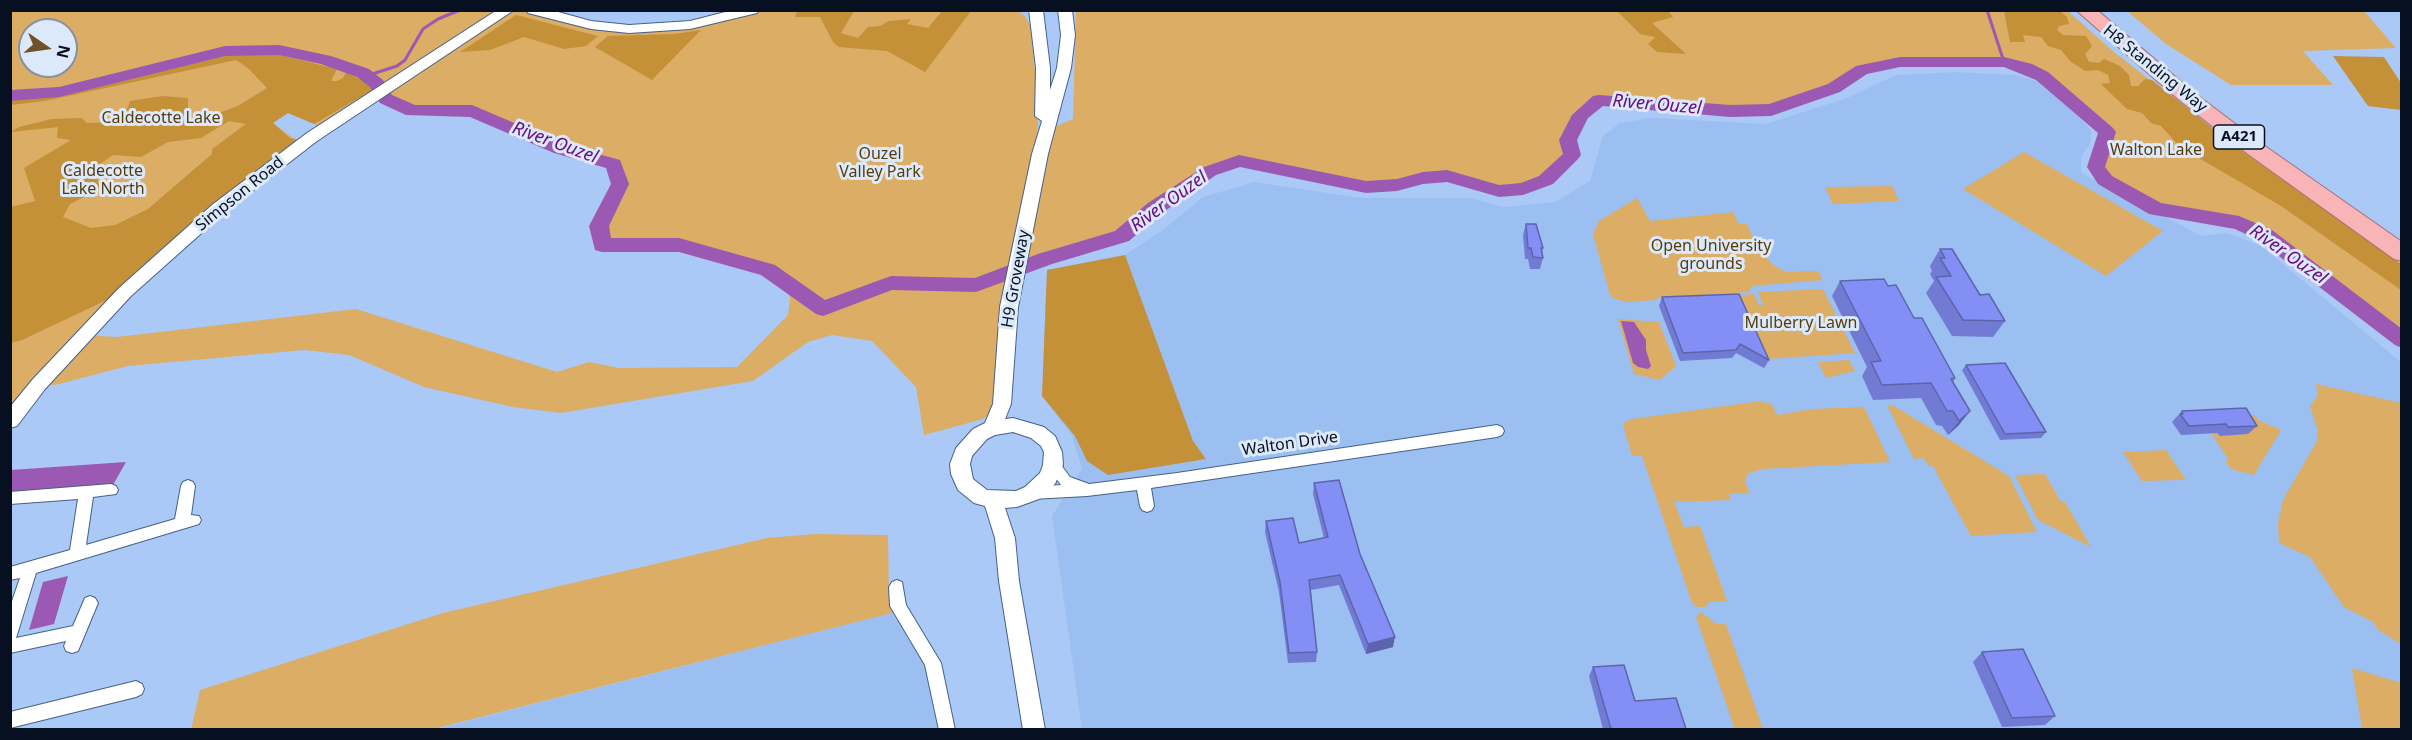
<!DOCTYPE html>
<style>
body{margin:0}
#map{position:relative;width:2412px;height:740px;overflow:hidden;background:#aac9f6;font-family:"Noto Sans",sans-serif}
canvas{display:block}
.frame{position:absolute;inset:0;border:12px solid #061020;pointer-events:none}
.north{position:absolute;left:18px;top:18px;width:60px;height:60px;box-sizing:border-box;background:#dce9fb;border:2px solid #8692a3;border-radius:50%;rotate:103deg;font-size:16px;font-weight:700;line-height:24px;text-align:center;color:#061020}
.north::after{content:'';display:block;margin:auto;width:21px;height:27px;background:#6f5326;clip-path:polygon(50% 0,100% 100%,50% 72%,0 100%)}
</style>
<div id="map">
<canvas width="2412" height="740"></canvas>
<div class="frame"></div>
<div class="north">N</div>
</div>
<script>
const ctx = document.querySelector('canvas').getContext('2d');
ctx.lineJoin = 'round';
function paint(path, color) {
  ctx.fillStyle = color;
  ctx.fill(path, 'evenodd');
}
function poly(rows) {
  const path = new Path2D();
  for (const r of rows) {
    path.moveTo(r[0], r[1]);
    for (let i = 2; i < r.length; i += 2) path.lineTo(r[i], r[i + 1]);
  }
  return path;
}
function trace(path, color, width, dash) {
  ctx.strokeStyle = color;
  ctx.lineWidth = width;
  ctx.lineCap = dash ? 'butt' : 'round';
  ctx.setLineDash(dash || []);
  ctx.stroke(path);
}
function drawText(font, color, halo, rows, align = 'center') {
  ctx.font = font + ' "Noto Sans",sans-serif';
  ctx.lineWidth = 6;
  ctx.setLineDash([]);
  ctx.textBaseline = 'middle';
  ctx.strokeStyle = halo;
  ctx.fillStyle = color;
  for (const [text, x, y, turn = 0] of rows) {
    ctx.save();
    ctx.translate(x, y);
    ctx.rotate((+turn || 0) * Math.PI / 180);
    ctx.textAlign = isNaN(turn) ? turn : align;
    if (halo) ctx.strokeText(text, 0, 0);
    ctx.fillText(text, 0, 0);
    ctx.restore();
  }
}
const built = poly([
 [1956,72,2016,75,2036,81,2074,111,2091,130,2090,144,2081,157,2081,173,2202,236,2227,233,2261,246,2401,362,2401,729,1082,729,1052,516,1082,469,1072,436,1042,396,1047,270,1125,255,1164,229,1203,197,1254,182,1361,198,1470,198,1504,207,1555,202,1590,181,1603,136,1620,123,1652,118,1766,124,1847,98,1896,75],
 [892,613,927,665,940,730,433,730]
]);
const green = poly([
 [533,10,546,15,647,29,752,11,1017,11,1024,15,1030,25,1039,109,1029,250,1054,127,1073,119,1076,11,2068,11,2114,52,2235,146,2401,264,2401,340,2265,235,2239,223,2156,209,2105,180,2096,167,2107,132,2042,76,2026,68,2004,62,1900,62,1862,70,1834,88,1771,110,1730,111,1599,100,1581,115,1568,140,1572,155,1558,173,1523,189,1499,191,1447,176,1423,178,1397,185,1366,187,1239,161,1210,171,1155,208,1122,236,1017,270,1002,404,983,419,924,435,916,387,872,341,832,335,808,342,753,381,561,413,513,407,424,387,349,355,304,350,128,366,55,385,39,384,11,421,11,11],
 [30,30,66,30,66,66,30,66],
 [381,92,386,99,412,111,472,111,560,149,614,164,620,184,599,226,602,245,679,245,768,270,784,281,790,298,788,315,737,367,619,368,589,362,557,372,356,309,117,337,83,335,218,209,306,142,293,138,273,123,288,113,315,124,320,132],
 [2127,11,2364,11,2396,48,2303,51,2333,85,2231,85,2166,44],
 [2024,152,2163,231,2106,276,1963,189],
 [1892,186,1899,201,1833,204,1825,187],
 [1637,198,1650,221,1733,212,1739,224,1747,224,1758,247,1773,265,1786,272,1818,271,1823,280,1753,286,1748,292,1657,298,1657,300,1626,302,1613,298,1610,295,1593,234,1599,221],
 [1823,289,1855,353,1768,359,1739,295,1754,294,1759,305,1763,305,1758,292],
 [1618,319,1659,322,1676,366,1660,380,1634,374],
 [1849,360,1855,371,1826,378,1818,362],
 [2316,384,2401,403,2401,644,2378,630,2373,622,2344,607,2310,557,2279,543,2278,523,2283,500,2317,441,2318,431,2310,406,2318,396],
 [1760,401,1771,404,1778,415,1812,409,1864,407,1890,462,1763,469,1749,473,1745,480,1749,493,1729,494,1731,500,1674,502,1684,527,1700,526,1727,601,1709,602,1705,607,1697,607,1692,603,1642,456,1632,456,1623,424,1626,421,1633,419],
 [1887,405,1894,406,2009,476,2037,532,1971,536,1933,466,1928,465,1924,458,1914,459],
 [2255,415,2258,420,2281,430,2254,475,2231,469,2225,461,2229,460,2211,433,2217,433,2220,436,2237,416],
 [2166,450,2186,480,2142,481,2123,452],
 [2045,474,2061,502,2065,502,2091,547,2038,520,2015,475],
 [815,534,888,535,889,600,892,613,433,729,191,730,200,690,443,613,767,538],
 [1701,612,1716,624,1726,624,1763,729,1735,729,1696,617],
 [2352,668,2401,683,2401,729,2362,729]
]);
const forest = poly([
 [797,11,854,11,841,33,858,38,868,27,880,26,889,21,911,19,907,24,928,28,942,11,940,11,971,11,925,72,887,51,839,47,833,42,820,17,795,17],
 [1617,11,1668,11,1673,17,1652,23,1686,54,1657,52,1648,44,1655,37,1640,34],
 [2004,11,2060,11,2067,17,2069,24,2059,26,2057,30,2063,35,2086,36,2092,46,2085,54,2089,62,2099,63,2104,59,2120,66,2129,75,2131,86,2138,86,2145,79,2152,80,2235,146,2401,264,2401,290,2281,206,2180,147,2161,126,2151,123,2142,113,2127,109,2101,84,2110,83,2108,75,2098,70,2085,71,2070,61,2061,50,2048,46,2041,37,2023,35,2025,42,2010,42],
 [516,15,598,36,586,46,564,49,524,37,490,50,460,52],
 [701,30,652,80,595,47,608,36,674,34],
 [276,54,337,69,331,81,337,81,343,78,346,72,376,88,314,124,288,113,273,123,290,138,306,142,111,298,22,340,11,343,11,207,35,201,24,168,71,140,57,138,58,127,11,132,19,127,52,119,82,118,87,123,122,122,130,101,162,96,188,98,188,124,238,106,267,88,248,68,236,60,45,101,11,105,11,99,63,95,229,55],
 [229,121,246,124,212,149,212,154,148,209,115,225,91,228,63,217,70,204,100,189,97,178,90,171,113,155,141,157,168,142,201,138],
 [2333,56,2384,57,2401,83,2401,110,2368,106],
 [1125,255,1193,441,1206,459,1108,475,1087,461,1075,436,1042,396,1047,270]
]);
const water = poly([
 [1621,321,1634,322,1646,340,1646,350,1651,366,1648,369,1638,367,1633,363],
 [126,462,113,485,11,493,11,470],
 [68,576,54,624,29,630,43,582]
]);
const stream = poly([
 [1987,10,2004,62],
 [366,76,397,66,405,60,423,29,438,19,460,10]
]);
const river = poly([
 [279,45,331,56,369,69,383,80,392,95,415,105,472,105,566,145,620,160,629,184,609,226,611,238,679,238,768,263,775,265,825,300,891,276,975,278,1038,254,1115,231,1148,203,1204,167,1239,155,1366,181,1397,179,1423,172,1447,170,1499,185,1521,183,1539,176,1563,154,1559,140,1572,115,1593,96,1599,95,1730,105,1769,104,1828,84,1856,66,1900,57,2004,57,2032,64,2048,72,2113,128,2116,132,2105,167,2112,176,2161,203,2239,216,2272,230,2402,329,2402,348,2395,345,2258,240,2235,229,2149,214,2098,184,2087,167,2098,133,2036,80,2004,67,1900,67,1867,74,1840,92,1771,116,1730,117,1603,106,1588,118,1577,140,1581,155,1578,159,1553,184,1523,195,1499,197,1447,182,1423,184,1397,191,1366,193,1240,167,1216,175,1162,213,1129,241,1052,264,976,292,892,290,823,316,816,314,761,275,679,252,602,252,595,250,589,226,611,184,606,168,554,153,470,117,406,115,380,103,370,87,357,77,321,64,279,55,225,56,59,97,10,101,10,90,59,87,225,46,279,45]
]);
const minor = poly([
 [1497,425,1502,427,1504,431,1502,435,1497,437,1151,488,1154,506,1152,510,1147,512,1142,510,1140,506,1137,490,1087,496,1032,499,1027,497,1025,493,1027,489,1032,487,1061,485,1046,465,1048,461,1053,459,1058,461,1070,477,1089,484,1177,473,1497,425],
 [188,480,193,482,195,486,191,515,199,516,201,520,199,524,36,573,16,638,73,626,85,598,90,596,95,598,98,603,78,651,72,653,66,651,64,646,66,641,10,653,10,607,20,578,10,580,10,567,70,550,78,499,10,504,10,492,111,484,116,486,118,490,116,494,93,497,86,545,175,519,181,486,183,482,188,480],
 [897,580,902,582,906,605,941,663,955,730,939,730,925,665,890,606,889,587,892,582,897,580],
 [136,681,142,684,144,689,142,694,136,697,10,728,10,712,136,681]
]);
const tertiary = poly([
 [497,10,514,10,317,141,224,213,131,296,45,389,17,426,10,428,10,407,33,379,119,288,212,205,307,133,497,10],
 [526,10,551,10,591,21,629,25,690,21,733,10,759,10,757,13,690,29,629,33,591,29,528,13,526,10],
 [1029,10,1043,10,1050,68,1050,90,1057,68,1061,35,1058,10,1072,10,1075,35,1071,68,1048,154,1018,307,1011,404,1005,419,1013,418,1044,427,1055,436,1062,452,1063,465,1055,484,1039,499,1017,507,1005,508,1015,538,1019,581,1045,730,1023,730,999,581,995,538,985,506,974,503,958,490,951,474,950,464,956,448,973,429,985,423,993,404,1000,307,1032,154,1042,121,1035,116,1036,68,1029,10],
 [1013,432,1031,438,1041,446,1044,452,1043,465,1040,473,1025,487,1016,491,987,490,973,479,970,464,972,456,987,439,995,435,1013,432]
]);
const trunk = poly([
 [2076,10,2097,10,2193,92,2262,144,2402,242,2402,261,2394,259,2248,154,2179,100,2076,10]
]);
const wall = poly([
 [1526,224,1543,248,1542,253,1543,258,1540,269,1530,269,1528,259,1525,259,1523,235],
 [1940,249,2005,321,1993,337,1952,336,1926,293,1934,281,1930,274,1932,271,1930,266],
 [1840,281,1888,286,1914,318,1955,378,1953,382,1959,425,1948,435,1942,426,1936,425,1921,398,1873,400,1862,376,1867,367,1832,296],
 [1662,297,1769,360,1764,368,1736,353,1732,358,1680,361,1659,306],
 [1966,365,2046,432,2041,438,2000,440,1962,370],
 [2182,411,2257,426,2248,434,2220,436,2217,433,2181,435,2172,422],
 [1314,483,1360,554,1393,647,1366,654,1339,585,1311,590,1317,652,1316,662,1288,663,1279,592,1265,532,1266,521,1299,543,1324,538,1313,494],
 [1982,652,2055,716,2045,725,2002,727,1973,662],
 [1593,667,1635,701,1686,729,1603,729,1589,676]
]);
const shadedWall = poly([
 [1970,411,1959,425,1948,435,1959,421],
 [1395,637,1393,647,1366,654,1368,644]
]);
const building = poly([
 [1526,224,1536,224,1543,248,1541,248,1543,258,1533,257,1531,248,1528,248,1526,224],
 [1940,249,1952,249,1980,295,1989,294,2005,321,1963,320,1936,277,1951,276,1940,258,1945,258,1940,249],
 [1884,279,1888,286,1896,285,1914,318,1922,318,1955,378,1951,379,1970,411,1959,421,1953,411,1947,411,1931,383,1882,385,1871,362,1881,361,1840,281,1884,279],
 [1739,294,1769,360,1740,344,1736,350,1683,353,1662,297,1739,294],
 [2005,363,2046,432,2005,434,1966,365,2005,363],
 [2246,408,2257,426,2228,427,2226,424,2189,426,2180,414,2183,414,2182,411,2246,408],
 [1339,480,1360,554,1395,637,1368,644,1340,575,1309,580,1317,652,1289,653,1280,582,1266,521,1293,518,1299,543,1328,537,1314,483,1339,480],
 [2023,649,2055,716,2012,718,1982,652,2023,649],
 [1624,665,1635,701,1676,698,1686,729,1611,729,1593,667,1624,665]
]);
const shields = [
 [2239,137,51]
];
const shieldNames = [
 ["A421",2239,137]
];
const streetNames = [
 ["H8 Standing Way",2155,69,39],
 ["Simpson Road",240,194,-39],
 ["H9 Groveway",1016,279,-80],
 ["Walton Drive",1290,444,-8]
];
const parkNames = [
 ["Caldecotte Lake",161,118],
 ["Walton Lake",2156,150],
 ["Ouzel",880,154],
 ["Valley Park",880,172],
 ["Caldecotte",103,171],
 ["Lake North",103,189],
 ["Open University",1711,246],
 ["grounds",1711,264],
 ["Mulberry Lawn",1801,323]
];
const waterNames = [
 ["River Ouzel",1657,105,5],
 ["River Ouzel",555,143,20],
 ["River Ouzel",1169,202,-36],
 ["River Ouzel",2288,255,35]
];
paint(built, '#9cbff2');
paint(green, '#dbad65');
paint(forest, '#c49038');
paint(water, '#9c59b3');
trace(stream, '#9c59b3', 3);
paint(river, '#9c59b3');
trace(minor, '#456188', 2);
trace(tertiary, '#456188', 2);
trace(trunk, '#a26e76', 2);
paint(minor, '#fff');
paint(tertiary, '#fff');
paint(trunk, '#f8b4b6');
paint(wall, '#727bd3');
paint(shadedWall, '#5c64ac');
paint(building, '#848ff5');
trace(building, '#5c64ac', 1.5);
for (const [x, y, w] of shields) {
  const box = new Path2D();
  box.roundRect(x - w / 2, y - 12, w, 24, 4.5);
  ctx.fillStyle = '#dce9fb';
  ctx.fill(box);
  trace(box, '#061020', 1.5);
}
drawText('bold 15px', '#061020', null, shieldNames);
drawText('16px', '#061020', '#dce9fb', streetNames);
drawText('16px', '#573c0b', '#dce9fb', parkNames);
drawText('italic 18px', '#6a0d82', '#dce9fb', waterNames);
</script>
